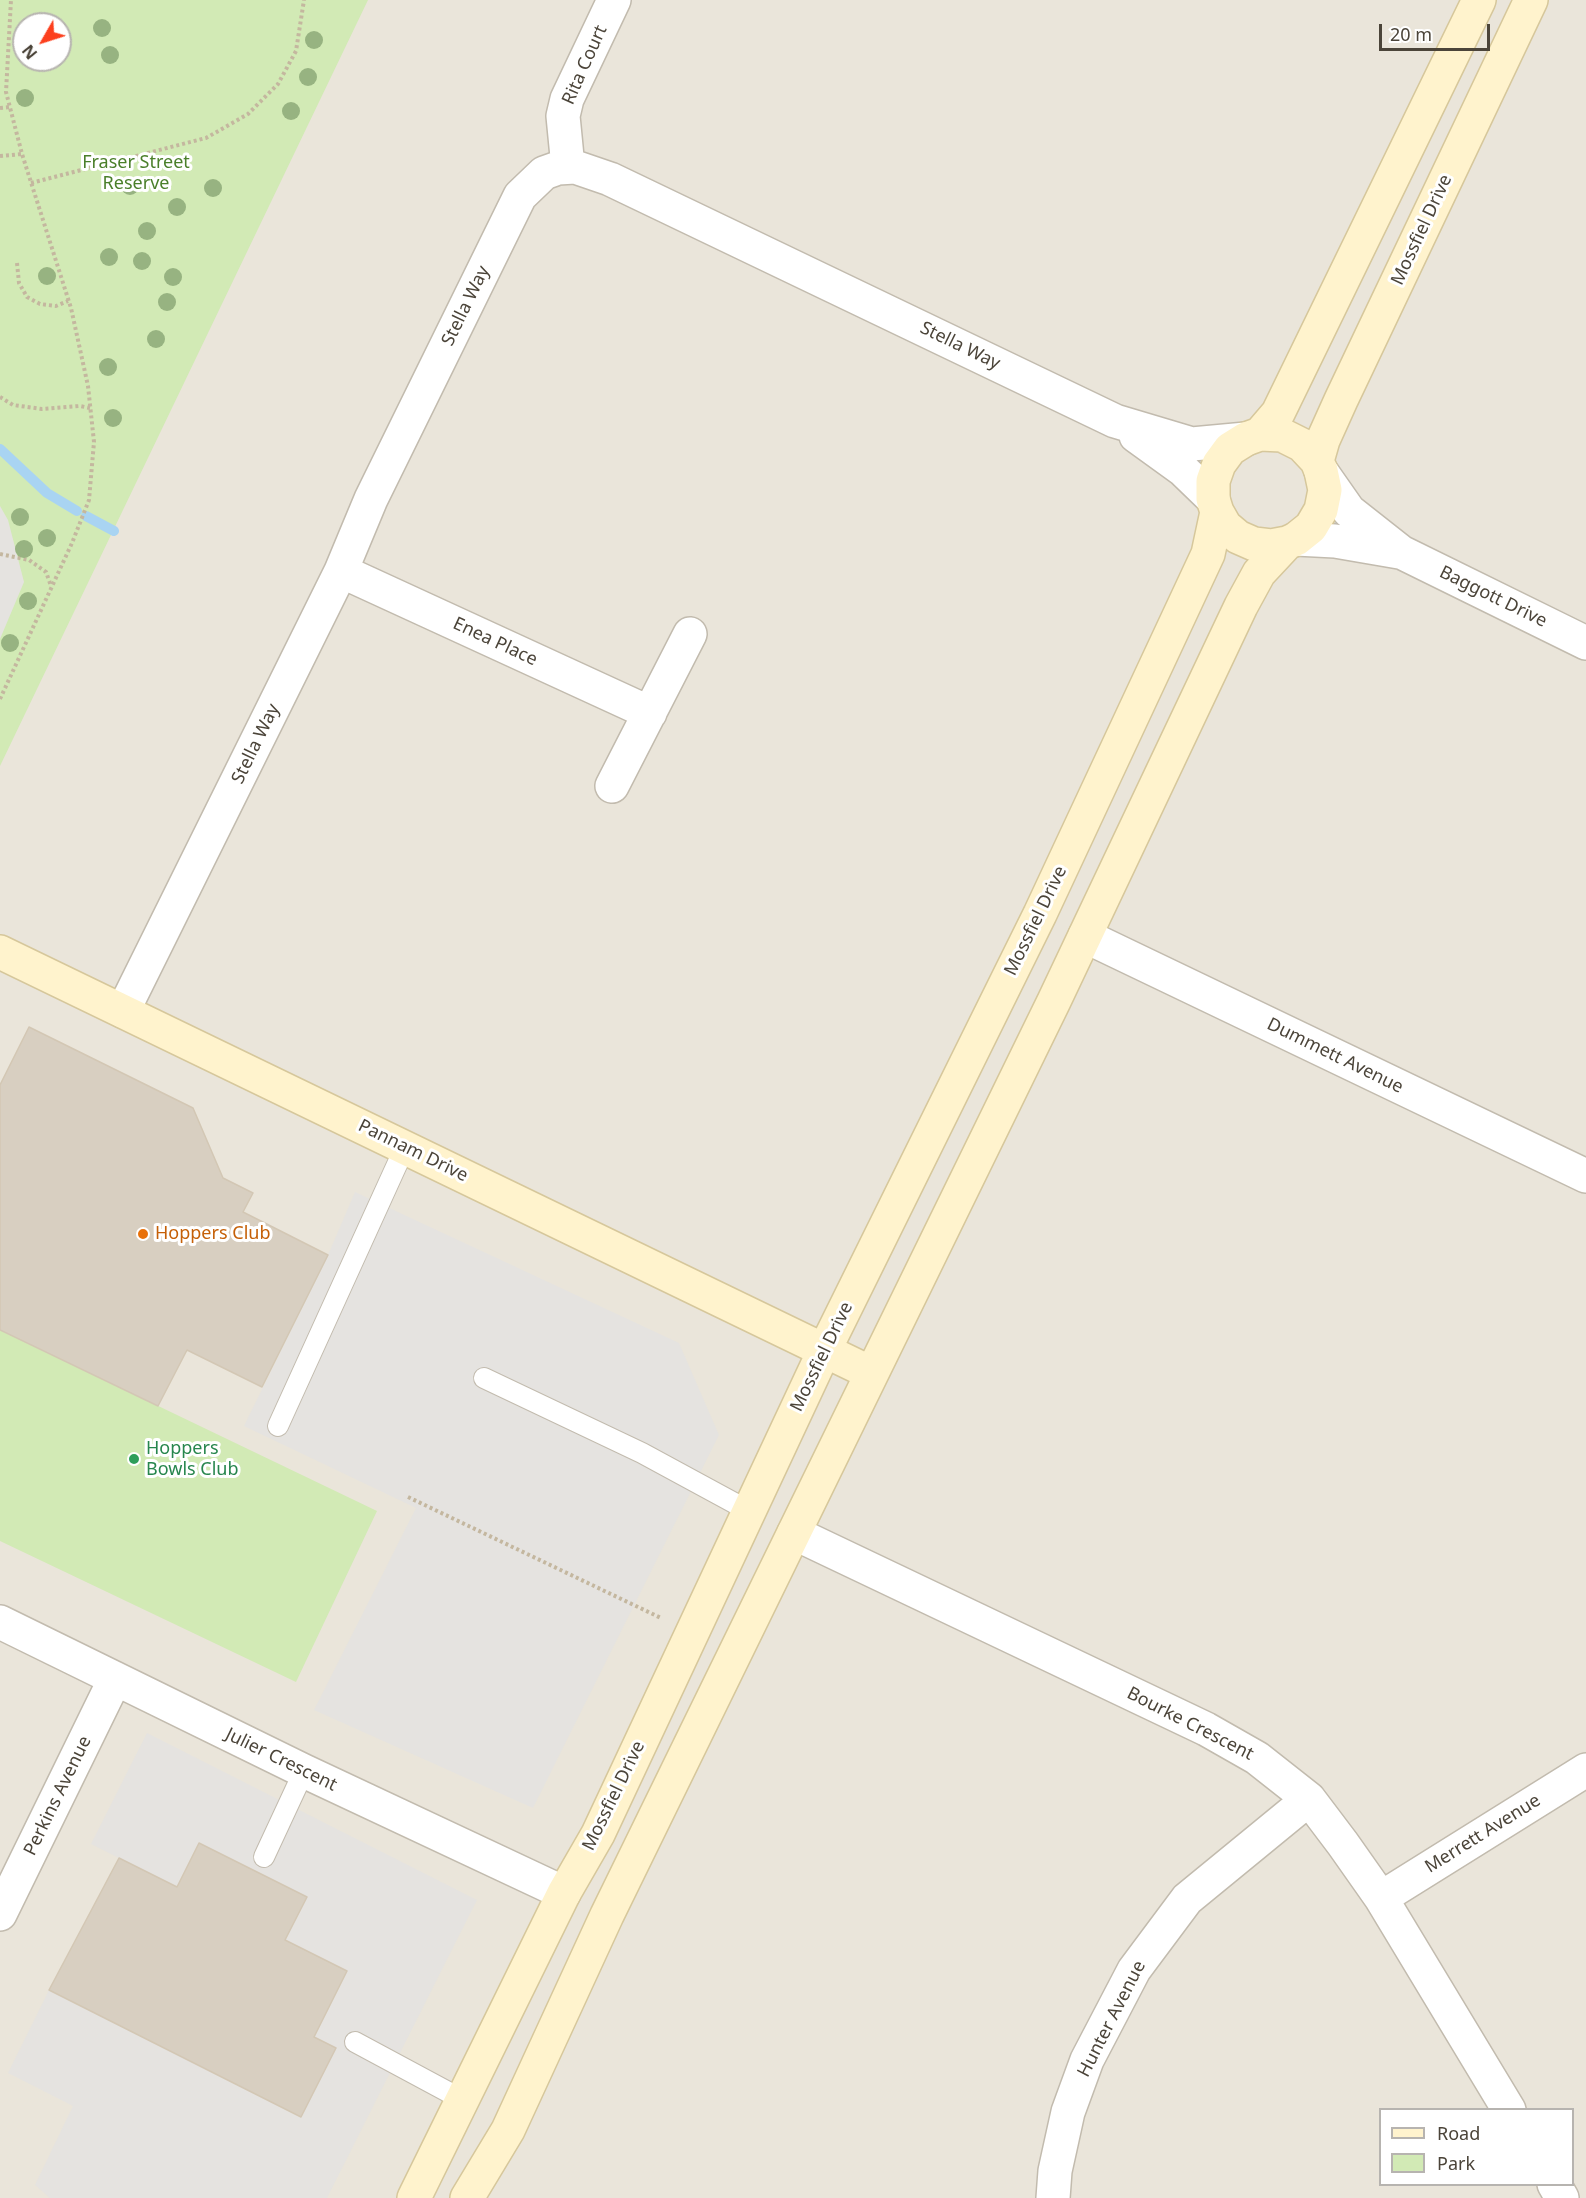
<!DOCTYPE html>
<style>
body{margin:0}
#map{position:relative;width:1586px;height:2198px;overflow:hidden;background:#f6f3ec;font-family:"Noto Sans",sans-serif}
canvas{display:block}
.legend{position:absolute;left:1379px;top:2108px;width:195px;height:78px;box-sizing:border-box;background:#fff;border:2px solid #b7b4b0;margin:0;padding:8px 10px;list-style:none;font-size:18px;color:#4b4439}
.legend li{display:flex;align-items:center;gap:12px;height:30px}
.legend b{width:30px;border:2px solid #b7b4b0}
.north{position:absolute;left:12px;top:12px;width:60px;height:60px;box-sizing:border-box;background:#fff;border:2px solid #b7b4b0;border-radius:50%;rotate:231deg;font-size:16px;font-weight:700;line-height:24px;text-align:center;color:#4b4439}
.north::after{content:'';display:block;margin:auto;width:21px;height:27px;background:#fc3f1d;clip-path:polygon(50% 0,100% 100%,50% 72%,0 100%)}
.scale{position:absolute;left:1379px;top:24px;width:111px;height:27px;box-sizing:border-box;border:3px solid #4b4439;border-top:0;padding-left:8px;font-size:18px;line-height:21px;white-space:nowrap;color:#4b4439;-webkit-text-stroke:4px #fff;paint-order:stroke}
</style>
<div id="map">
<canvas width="1586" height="2198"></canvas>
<ul class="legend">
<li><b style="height:8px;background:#fff3cd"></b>Road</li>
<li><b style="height:16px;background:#d2eab5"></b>Park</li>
</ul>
<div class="north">N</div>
<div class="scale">20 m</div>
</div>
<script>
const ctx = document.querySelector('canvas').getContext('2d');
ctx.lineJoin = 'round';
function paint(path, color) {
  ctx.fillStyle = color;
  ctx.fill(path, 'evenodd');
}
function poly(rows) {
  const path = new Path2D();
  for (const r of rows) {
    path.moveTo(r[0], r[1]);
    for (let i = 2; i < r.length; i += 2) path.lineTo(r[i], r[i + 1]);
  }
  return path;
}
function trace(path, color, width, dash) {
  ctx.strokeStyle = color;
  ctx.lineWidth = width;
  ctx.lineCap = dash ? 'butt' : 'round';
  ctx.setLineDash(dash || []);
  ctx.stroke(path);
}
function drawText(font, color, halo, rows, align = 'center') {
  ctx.font = font + ' "Noto Sans",sans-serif';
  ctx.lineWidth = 6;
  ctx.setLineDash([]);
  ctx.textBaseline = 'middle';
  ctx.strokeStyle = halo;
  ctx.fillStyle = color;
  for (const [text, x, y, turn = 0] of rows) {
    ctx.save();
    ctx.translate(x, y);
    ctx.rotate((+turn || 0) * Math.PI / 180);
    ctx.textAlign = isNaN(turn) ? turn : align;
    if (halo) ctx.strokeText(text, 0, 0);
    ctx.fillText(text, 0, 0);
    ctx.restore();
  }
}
const residential = poly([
 [0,0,1586,0,1586,2198,0,2198],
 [24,24,60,24,60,60,24,60],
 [1380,2110,1572,2110,1572,2184,1380,2184]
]);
const green = poly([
 [0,0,368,0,0,766],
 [24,24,60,24,60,60,24,60],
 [0,1330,377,1511,296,1682,0,1541]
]);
const parking = poly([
 [0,506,8,520,24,582,0,639],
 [355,1192,679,1343,719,1435,533,1808,314,1710,416,1508,244,1426,328,1255],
 [147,1733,477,1900,327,2198,50,2198,35,2185,73,2106,8,2073,49,1990,301,2117,335,2048,314,2037,347,1971,285,1940,307,1897,199,1843,177,1887,91,1844]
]);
const stream = poly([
 [0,449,47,493,77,511],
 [86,516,114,531]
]);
const building = poly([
 [29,1027,193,1108,223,1178,253,1193,243,1212,328,1255,262,1387,187,1350,158,1406,0,1330,0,1085,29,1027],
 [199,1843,307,1897,285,1940,347,1971,314,2037,336,2048,301,2117,49,1990,119,1858,177,1887,199,1843]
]);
const path = poly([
 [0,108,10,107],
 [0,156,22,154],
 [31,183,206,138,248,114,278,84,296,51,304,0],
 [17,263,19,283,27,297,40,304,56,306,68,301],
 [0,397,13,405,42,409,80,406,90,408],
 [0,554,29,560,46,572,51,586],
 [0,699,72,543,89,500,94,442,88,386,71,308,22,154,6,92,11,0],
 [408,1497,661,1618]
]);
const lane = poly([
 [484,1378,642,1453,749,1511],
 [278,1426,405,1147],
 [264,1857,304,1771],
 [355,2042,463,2100]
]);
const street = poly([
 [568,167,563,116,567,99,614,0],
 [1136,436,1183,470,1213,499],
 [1321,471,1349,511,1401,552,1586,643],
 [1296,539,1335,541,1399,552],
 [341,571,650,713],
 [612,786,690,634],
 [1085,936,1586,1176],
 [123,1011,341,571,371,499,520,196,544,173,558,168,575,167,610,179,1115,421,1192,444,1246,439],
 [794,1533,1206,1729,1257,1758,1309,1799,1343,1844,1381,1898,1509,2110],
 [0,1622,304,1771,564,1893],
 [1381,1898,1586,1770],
 [0,1914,115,1679],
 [1554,2184,1562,2198],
 [1053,2198,1055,2171,1068,2112,1087,2060,1134,1970,1187,1899,1309,1799]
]);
const secondary = poly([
 [1260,434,1278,413,1479,0],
 [1317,461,1323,440,1341,400,1531,0],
 [0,952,871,1373],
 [414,2198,564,1893,598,1834,825,1349,1040,914,1208,554,1217,512],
 [467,2198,508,2130,607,1915,1054,1001,1241,606,1259,573,1287,543,1296,539,1311,527,1321,510,1325,490,1321,471,1317,461,1302,445,1282,435,1260,434,1246,439,1230,449,1219,464,1213,481,1213,499,1217,512,1225,526,1238,537,1254,544,1271,546,1287,543]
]);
const trees = [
 [102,28],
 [314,40],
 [110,55],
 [308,77],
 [25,98],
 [291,111],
 [130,186],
 [213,188],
 [177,207],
 [147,231],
 [109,257],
 [142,261],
 [47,276],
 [173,277],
 [167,302],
 [156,339],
 [108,367],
 [113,418],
 [20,517],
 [47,538],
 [24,549],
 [28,601],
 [10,643]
];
const markers = [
 [143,1234,6,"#e8710a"],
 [134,1459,6,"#2e9e5b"]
];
const streetNames = [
 ["Rita Court",585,65,-66],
 ["Mossfiel Drive",1422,230,-65],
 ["Stella Way",466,306,-64],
 ["Stella Way",960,346,26],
 ["Baggott Drive",1493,597,26],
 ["Enea Place",495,642,25],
 ["Stella Way",256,744,-64],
 ["Mossfiel Drive",1036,921,-64],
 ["Dummett Avenue",1335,1056,26],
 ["Pannam Drive",413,1151,26],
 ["Mossfiel Drive",822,1357,-64],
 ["Bourke Crescent",1190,1724,27],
 ["Julier Crescent",281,1760,26],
 ["Perkins Avenue",58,1796,-64],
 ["Mossfiel Drive",614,1796,-64],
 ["Merrett Avenue",1483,1834,-32],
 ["Hunter Avenue",1112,2019,-63]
];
const parkNames = [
 ["Fraser Street",136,163],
 ["Reserve",136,184]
];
const foodNames = [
 ["Hoppers Club",155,1234]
];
const leisureNames = [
 ["Hoppers",146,1449],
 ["Bowls Club",146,1470]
];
paint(residential, '#eae5da');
paint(green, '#d2eab5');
paint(parking, '#e5e3e0');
trace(stream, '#a9d4f2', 10);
paint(building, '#d8cfc1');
trace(building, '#d3c7b4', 1.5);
trace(lane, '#c2bbae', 22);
trace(street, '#c2bbae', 36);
trace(secondary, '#d6c79b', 36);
trace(path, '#c4b79f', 4, [3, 3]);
trace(lane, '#fff', 20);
trace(street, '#fff', 33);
trace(secondary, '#fff3cd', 33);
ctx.fillStyle = '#97b381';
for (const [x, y] of trees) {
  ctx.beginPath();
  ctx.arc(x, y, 9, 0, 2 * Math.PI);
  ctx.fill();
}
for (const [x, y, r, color] of markers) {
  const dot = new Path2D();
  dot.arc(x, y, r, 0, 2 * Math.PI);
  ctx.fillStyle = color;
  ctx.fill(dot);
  trace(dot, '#fff', 2);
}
drawText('18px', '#4b4439', '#fff', streetNames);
drawText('18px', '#4a7f2a', '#fff', parkNames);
drawText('18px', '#c56008', '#fff', foodNames, 'left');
drawText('18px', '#27864d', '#fff', leisureNames, 'left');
</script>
